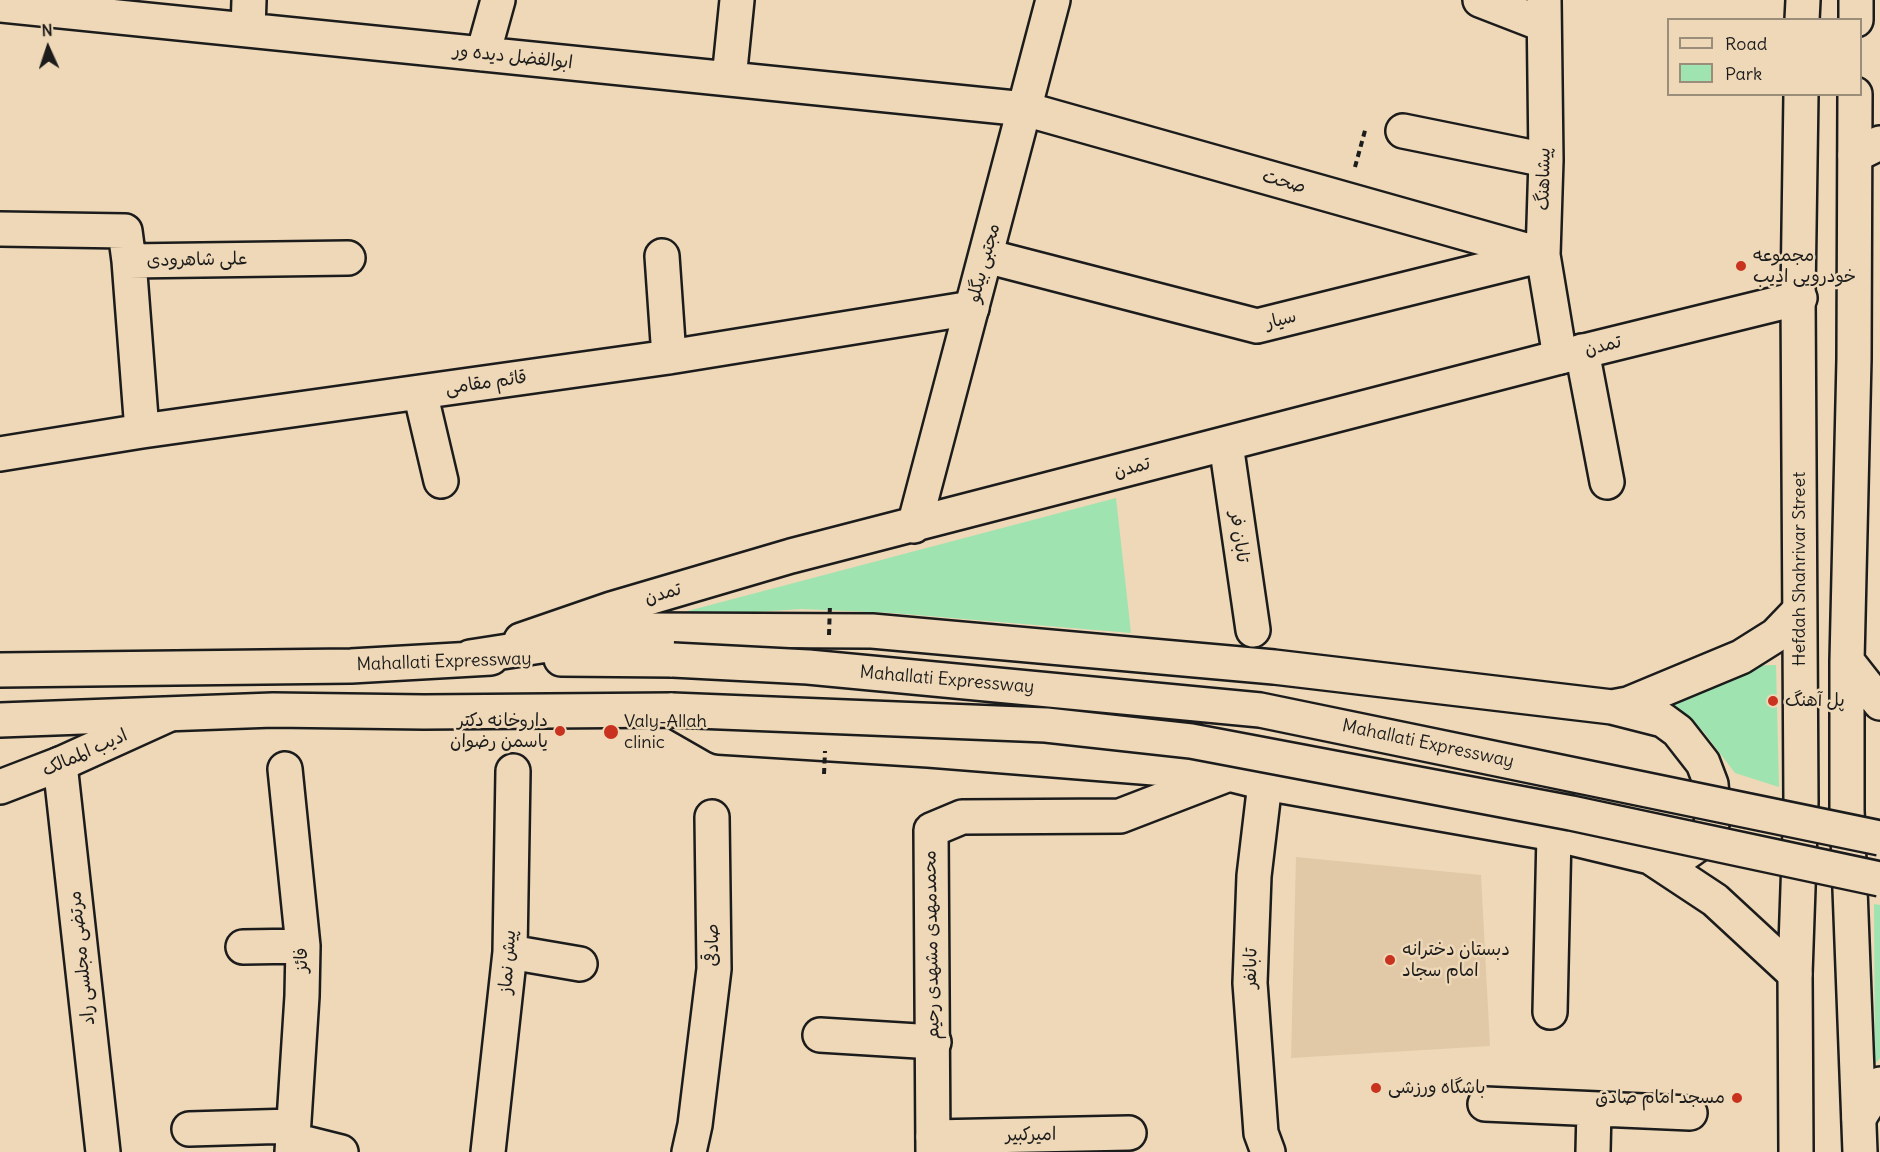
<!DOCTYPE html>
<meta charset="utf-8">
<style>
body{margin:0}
#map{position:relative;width:1880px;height:1152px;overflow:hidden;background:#eed8b7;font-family:Delius,sans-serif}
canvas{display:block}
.legend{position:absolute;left:1667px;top:18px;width:195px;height:78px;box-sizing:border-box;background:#eed8b7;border:2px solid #9a8d79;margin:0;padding:8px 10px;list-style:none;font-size:18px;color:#1c1c1c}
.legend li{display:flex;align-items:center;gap:12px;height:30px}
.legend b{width:30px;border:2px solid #9a8d79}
.north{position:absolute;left:18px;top:18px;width:60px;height:60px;-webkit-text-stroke:4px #eed8b7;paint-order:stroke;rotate:357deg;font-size:16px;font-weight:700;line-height:24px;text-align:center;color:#1c1c1c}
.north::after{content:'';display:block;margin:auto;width:21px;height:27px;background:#1c1c1c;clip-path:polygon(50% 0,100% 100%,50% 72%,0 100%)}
</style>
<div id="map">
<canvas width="1880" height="1152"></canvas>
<ul class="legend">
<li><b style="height:8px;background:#eed8b7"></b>Road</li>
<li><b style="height:16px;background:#9fe4b0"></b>Park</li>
</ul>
<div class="north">N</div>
</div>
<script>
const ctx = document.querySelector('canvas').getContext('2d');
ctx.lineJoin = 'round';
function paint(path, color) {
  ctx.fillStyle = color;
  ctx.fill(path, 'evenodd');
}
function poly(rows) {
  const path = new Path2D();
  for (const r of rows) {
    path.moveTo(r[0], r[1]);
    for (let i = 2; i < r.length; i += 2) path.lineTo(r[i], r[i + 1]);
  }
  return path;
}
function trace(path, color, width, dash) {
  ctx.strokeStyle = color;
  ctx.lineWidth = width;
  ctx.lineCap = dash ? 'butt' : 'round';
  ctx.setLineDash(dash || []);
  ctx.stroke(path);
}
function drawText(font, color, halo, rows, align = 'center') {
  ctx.font = font + ' Delius,"Playpen Sans Arabic",sans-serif';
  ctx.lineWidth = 5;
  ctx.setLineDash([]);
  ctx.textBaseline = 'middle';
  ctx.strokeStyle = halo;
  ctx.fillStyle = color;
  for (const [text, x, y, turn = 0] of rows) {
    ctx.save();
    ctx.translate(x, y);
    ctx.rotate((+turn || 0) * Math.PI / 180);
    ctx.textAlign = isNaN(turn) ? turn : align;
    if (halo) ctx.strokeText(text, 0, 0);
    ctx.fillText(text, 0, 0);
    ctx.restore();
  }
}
const built = poly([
 [1296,857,1481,875,1490,1046,1291,1058]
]);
const green = poly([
 [1116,498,1131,633,892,613,801,609,608,622,661,618],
 [1776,665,1779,787,1735,773,1703,731,1670,700,1748,666],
 [1874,904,1880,905,1880,1058,1875,1064]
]);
const path = poly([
 [1355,167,1366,127]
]);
const street = poly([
 [1480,0,1542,24],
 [1544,0,1546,160,1543,255,1560,357],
 [0,5,1025,109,1543,255],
 [248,30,249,0],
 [483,54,498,0],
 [729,79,737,0],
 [1403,131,1546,160],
 [1855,155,1880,143],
 [0,229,125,231,129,261,348,258],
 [662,256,669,357],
 [986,256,1257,326,1543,255],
 [129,261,142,431],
 [1582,351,1607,482],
 [420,392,441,481],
 [1226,444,1253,630],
 [0,454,142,431,669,357,972,308],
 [60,764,103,1152],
 [285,769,303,946,302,996,292,1152],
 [1265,783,1254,876,1250,983,1261,1133,1268,1152],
 [243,947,303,946],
 [510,952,580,964],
 [1550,1012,1554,834],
 [820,1035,934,1042],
 [1485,1104,1690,1113],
 [1859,1118,1880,1084],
 [189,1129,293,1126],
 [933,1137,1129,1133],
 [293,1140,341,1152],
 [488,1152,510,952,513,771],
 [689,1152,695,1125,714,969,712,817],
 [1593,1152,1594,1109]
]);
const secondary = poly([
 [914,526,1053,0],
 [521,640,611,609,791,556,1560,357,1800,298],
 [0,787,60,764,168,715],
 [933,1152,931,830,962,817,1120,816,1229,774]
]);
const primary = poly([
 [1802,20,1803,0],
 [1856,20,1856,0],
 [1855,94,1854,359,1847,661,1847,810,1860,1152],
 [1847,661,1880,703],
 [1796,1152,1795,974,1801,802,1798,295,1801,94]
]);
const highway = poly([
 [470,657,644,630,872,631,1274,667,1612,707,1628,704,1741,657,1776,635,1799,611],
 [561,659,673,660],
 [0,670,351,666,491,658],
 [0,720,273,710,424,712,672,710,719,737,928,750,1229,774,1265,783,1554,834,1650,857,1686,853,1703,841,1714,818,1711,784,1703,763,1678,731,1663,720,1612,707],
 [1650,857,1715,900,1795,974]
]);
const pathBridge = poly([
 [829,635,830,604],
 [824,774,825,751]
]);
const highwayBridge = poly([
 [673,660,808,667,1260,710,1880,838],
 [672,710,1046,725,1191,741,1571,813,1880,879]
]);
const markers = [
 [1741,266,6,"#c8321e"],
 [1773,701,6,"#c8321e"],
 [560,731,6,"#c8321e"],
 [611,732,8,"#c8321e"],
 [1390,960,6,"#c8321e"],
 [1376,1088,6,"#c8321e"],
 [1737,1098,6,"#c8321e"]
];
const streetNames = [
 ["ابوالفضل دیده ور",513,57,6],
 ["پیشاهنگ",1544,179,-89],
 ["صحت",1284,182,16],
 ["علی شاهرودی",197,260,-1],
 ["مجتبی بیگلو",984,263,-75],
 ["سیار",1281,320,-14],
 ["تمدن",1603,346,-14],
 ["قائم مقامی",486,383,-8],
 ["تمدن",1132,468,-15],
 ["تابان فر",1239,537,82],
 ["Hefdah Shahrivar Street",1800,569,-90],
 ["تمدن",663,594,-16],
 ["Mahallati Expressway",444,662,-2],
 ["Mahallati Expressway",947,680,5],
 ["Mahallati Expressway",1428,744,12],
 ["ادیب الممالک",85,753,-24],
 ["صادقی",713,945,-90],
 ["محمدمهدی مشهدی رحیم",932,945,-91],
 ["مرتضی مجلسی راد",82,958,-96],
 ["فائز",302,960,-90],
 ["پیش نماز",508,962,-86],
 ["تابانفر",1251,968,-89],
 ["امیرکبیر",1031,1135,-1]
];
const poiNames = [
 ["مجموعه",1753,256],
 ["خودرویی ادیب",1753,277],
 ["پل آهنگ",1785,701],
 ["داروخانه دکتر",548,721,"right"],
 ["یاسمن رضوان",548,742,"right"],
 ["Valy-Allah",624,722],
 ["clinic",624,743],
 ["دبستان دخترانه",1402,950],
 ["امام سجاد",1402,971],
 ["باشگاه ورزشی",1388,1088],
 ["مسجد امام صادق",1725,1098,"right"]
];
paint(built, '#e1c9a7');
paint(green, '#9fe4b0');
trace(street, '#1c1c1c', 38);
trace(secondary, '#1c1c1c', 38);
trace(primary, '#1c1c1c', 38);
trace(highway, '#1c1c1c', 38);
trace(path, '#1c1c1c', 4, [6, 4.5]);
trace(street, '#eed8b7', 33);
trace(secondary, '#eed8b7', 33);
trace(primary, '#eed8b7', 33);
trace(highway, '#eed8b7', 33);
trace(highwayBridge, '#1c1c1c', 38, []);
trace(pathBridge, '#1c1c1c', 4, [6, 4.5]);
trace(highwayBridge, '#eed8b7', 33);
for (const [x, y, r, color] of markers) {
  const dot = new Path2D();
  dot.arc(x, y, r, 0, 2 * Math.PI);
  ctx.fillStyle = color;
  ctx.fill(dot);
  trace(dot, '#eed8b7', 2);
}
drawText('18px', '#1c1c1c', '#eed8b7', streetNames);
drawText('18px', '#1c1c1c', '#eed8b7', poiNames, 'left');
</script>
